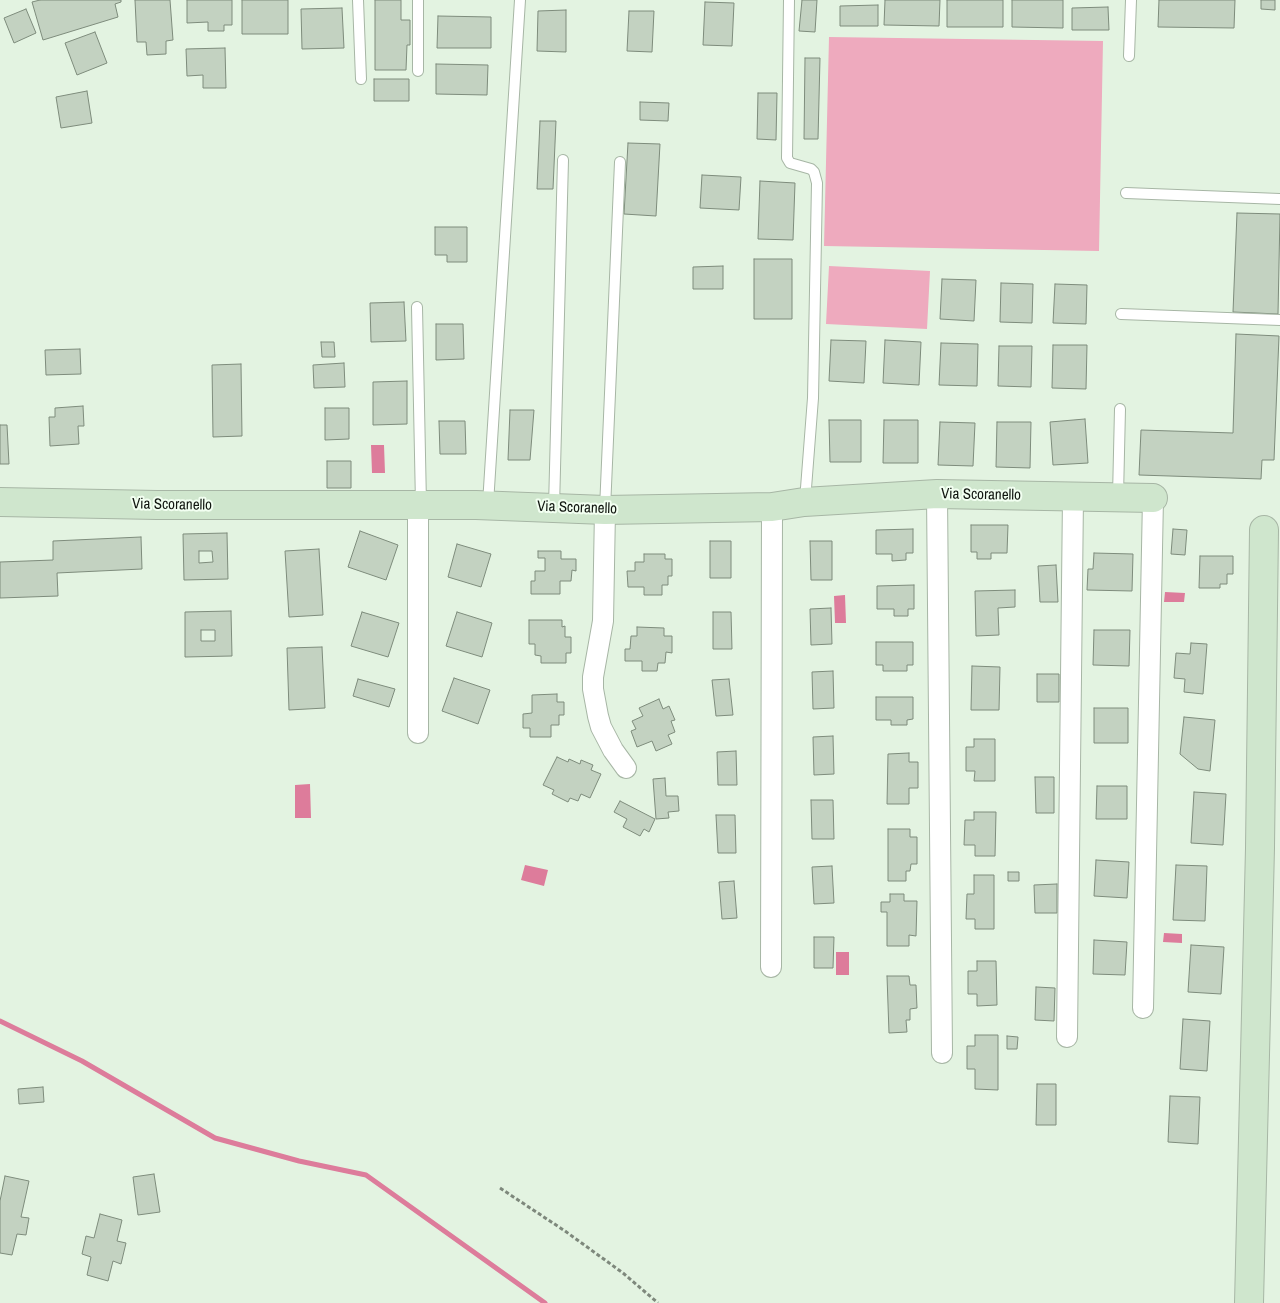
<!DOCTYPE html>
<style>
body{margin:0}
canvas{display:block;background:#e3f3e1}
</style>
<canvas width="1280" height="1303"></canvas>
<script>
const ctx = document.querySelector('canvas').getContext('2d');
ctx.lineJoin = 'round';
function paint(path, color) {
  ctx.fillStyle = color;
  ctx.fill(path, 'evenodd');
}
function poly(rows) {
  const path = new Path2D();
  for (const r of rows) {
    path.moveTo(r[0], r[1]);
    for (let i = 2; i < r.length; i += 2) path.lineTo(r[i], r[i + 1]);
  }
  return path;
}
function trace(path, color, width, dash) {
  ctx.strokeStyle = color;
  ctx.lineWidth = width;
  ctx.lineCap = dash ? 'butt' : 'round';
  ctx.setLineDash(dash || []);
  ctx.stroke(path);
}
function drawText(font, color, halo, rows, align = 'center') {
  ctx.font = font + ' "Archivo Narrow",sans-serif';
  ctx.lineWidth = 4;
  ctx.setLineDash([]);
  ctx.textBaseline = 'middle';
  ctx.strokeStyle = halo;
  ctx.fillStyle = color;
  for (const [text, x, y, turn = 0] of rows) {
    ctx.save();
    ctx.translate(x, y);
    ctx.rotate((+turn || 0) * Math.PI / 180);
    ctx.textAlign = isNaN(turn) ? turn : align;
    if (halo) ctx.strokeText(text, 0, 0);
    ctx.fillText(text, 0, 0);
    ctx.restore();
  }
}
const green = poly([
 [829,37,1103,41,1099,251,824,246],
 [829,266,930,271,927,329,826,324]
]);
const water = poly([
 [371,445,384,445,385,473,372,473],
 [1165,592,1185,593,1184,602,1164,602],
 [845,595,846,623,835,623,834,596],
 [310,784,311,818,295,818,295,785],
 [525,865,548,870,544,886,521,880],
 [1164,933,1182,934,1182,943,1163,942],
 [836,952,849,952,849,975,836,975]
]);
const stream = poly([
 [0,1021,82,1061,215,1138,299,1161,366,1175,545,1303]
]);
const building = poly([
 [40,0,121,0,121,2,115,4,118,17,43,40,32,2,40,0],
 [135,0,170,0,173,40,166,41,166,54,147,55,146,42,137,42,135,0],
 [187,0,232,0,232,25,224,25,224,31,208,31,208,22,187,23,187,0],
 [242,0,288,0,288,34,242,34,242,0],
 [375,0,401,0,401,20,410,20,410,45,407,45,406,70,375,70,375,0],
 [802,0,817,0,815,32,799,31,802,0],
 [885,0,940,0,939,26,884,25,885,0],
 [947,0,1003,0,1003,27,947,27,947,0],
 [1012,0,1063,0,1063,28,1012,27,1012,0],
 [1159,0,1235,0,1234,28,1158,27,1159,0],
 [1261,0,1275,0,1275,10,1261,9,1261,0],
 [705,2,734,3,732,46,703,45,705,2],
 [878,5,878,26,840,26,840,6,878,5],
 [1108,7,1109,30,1072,30,1072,8,1108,7],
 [342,8,344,48,302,49,301,9,342,8],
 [26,9,36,33,14,43,4,18,26,9],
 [566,10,566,52,537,51,538,11,566,10],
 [629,11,654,11,652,52,627,51,629,11],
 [438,16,491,17,491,48,437,48,438,16],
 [95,32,107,63,77,75,65,43,95,32],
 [225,48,226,88,203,88,203,75,187,76,186,49,225,48],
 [805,58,820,58,818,139,804,139,805,58],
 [436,64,488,65,487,95,436,94,436,64],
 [374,79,409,79,409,101,374,101,374,79],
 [87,91,92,123,61,128,56,97,87,91],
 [758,93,777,93,776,140,757,139,758,93],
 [640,102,669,103,668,121,640,120,640,102],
 [540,121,556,121,553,189,537,189,540,121],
 [628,143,660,144,656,216,624,214,628,143],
 [702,175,741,177,739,210,700,208,702,175],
 [760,181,795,183,793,240,758,239,760,181],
 [1237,213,1280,214,1278,314,1233,312,1237,213],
 [435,227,467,227,467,262,447,262,447,255,435,255,435,227],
 [754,259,792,259,792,319,754,319,754,259],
 [723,266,723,289,693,289,693,267,723,266],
 [942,279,976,280,974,321,940,319,942,279],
 [1001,283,1033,284,1032,323,1000,322,1001,283],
 [1055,284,1087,285,1086,324,1053,323,1055,284],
 [404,302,406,341,371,342,370,303,404,302],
 [436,324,463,324,464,359,436,360,436,324],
 [1236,334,1279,336,1274,460,1262,460,1261,479,1139,475,1141,430,1233,433,1236,334],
 [831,340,866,341,864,383,829,381,831,340],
 [885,340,921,342,919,385,883,383,885,340],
 [321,342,334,342,335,357,322,357,321,342],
 [941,343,978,344,977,386,939,385,941,343],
 [1053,345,1087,345,1086,389,1052,388,1053,345],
 [999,346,1032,346,1031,387,998,386,999,346],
 [80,349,81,374,46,375,45,350,80,349],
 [344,363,345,387,314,388,313,365,344,363],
 [241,364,242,436,213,437,212,365,241,364],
 [407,381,407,424,373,425,373,382,407,381],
 [83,406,84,426,78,426,79,444,50,446,49,417,55,417,55,408,83,406],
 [325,408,349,408,349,439,325,440,325,408],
 [510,410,534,410,530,460,508,460,510,410],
 [1085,419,1088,463,1053,465,1050,422,1085,419],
 [829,420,861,420,861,462,830,462,829,420],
 [884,420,918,420,918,463,883,463,884,420],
 [439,421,465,421,466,454,440,454,439,421],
 [940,422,975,423,973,466,938,465,940,422],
 [997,422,1031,422,1030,468,996,467,997,422],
 [0,425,7,425,9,464,0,464,0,425],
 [327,461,351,461,351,488,327,488,327,461],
 [971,525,1008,525,1007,553,991,553,991,559,977,559,977,552,971,552,971,525],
 [913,529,913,553,906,553,906,560,892,561,892,554,876,554,876,530,913,529],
 [1173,529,1187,530,1185,555,1171,554,1173,529],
 [360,531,398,545,386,580,348,567,360,531],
 [227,533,228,579,184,580,183,534,227,533],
 [199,551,212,551,213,562,199,563,199,551],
 [141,537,142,569,57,573,58,596,0,598,0,562,53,560,53,541,141,537],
 [710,541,731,541,731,578,710,578,710,541],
 [810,541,832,541,832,580,811,580,810,541],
 [457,544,491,554,481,587,448,577,457,544],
 [319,549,323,615,289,617,285,551,319,549],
 [538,551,561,551,561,559,576,559,576,571,572,570,571,581,560,581,560,594,531,594,531,581,535,581,535,571,545,571,545,558,538,558,538,551],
 [1094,553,1133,554,1132,591,1087,590,1088,569,1093,569,1094,553],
 [644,554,665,554,665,559,672,559,672,576,668,576,668,585,662,585,662,595,644,595,644,587,628,587,627,571,635,571,635,562,644,562,644,554],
 [1200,556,1233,556,1233,574,1227,574,1227,584,1220,584,1220,588,1199,588,1200,556],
 [1056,565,1058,602,1040,602,1038,566,1056,565],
 [914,585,914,609,908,609,908,616,894,616,894,609,877,609,877,586,914,585],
 [1015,590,1015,607,998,608,999,635,976,636,975,591,1015,590],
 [831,608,832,644,811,645,810,609,831,608],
 [231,611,232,656,185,657,185,612,231,611],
 [201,630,215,630,215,641,201,641,201,630],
 [362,612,399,623,388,657,351,646,362,612],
 [457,612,492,623,482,657,446,646,457,612],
 [713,612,731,612,732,649,713,649,713,612],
 [529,620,562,620,562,627,565,626,565,637,571,637,571,653,566,653,566,663,541,663,541,656,535,655,535,644,529,644,529,620],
 [637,627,664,628,664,636,672,636,672,653,666,652,665,663,658,663,657,671,642,671,642,661,625,661,625,649,630,649,631,636,637,636,637,627],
 [1094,630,1130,630,1129,666,1093,665,1094,630],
 [876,642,913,642,913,665,907,665,907,671,883,671,883,665,876,665,876,642],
 [1191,643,1207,644,1203,694,1184,692,1185,679,1174,678,1176,653,1190,654,1191,643],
 [322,647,325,708,289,710,287,648,322,647],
 [972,666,1000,667,999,710,971,710,972,666],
 [833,671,834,708,813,709,812,672,833,671],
 [1037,674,1059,674,1059,702,1037,702,1037,674],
 [454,678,490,690,478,724,442,711,454,678],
 [358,679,395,689,389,707,353,696,358,679],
 [729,679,733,715,716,716,712,680,729,679],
 [557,694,557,702,564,702,564,715,559,715,559,725,551,725,551,737,530,737,530,728,523,728,523,714,532,713,532,695,557,694],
 [876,697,913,697,913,719,907,720,907,725,891,725,891,720,876,720,876,697],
 [659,699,663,709,669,706,675,720,671,721,675,732,668,735,672,744,656,751,652,741,637,747,631,731,636,729,632,721,643,716,639,708,659,699],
 [1094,708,1128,708,1128,743,1094,743,1094,708],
 [1184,717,1215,720,1210,771,1198,769,1180,754,1184,717],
 [833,736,834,774,814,775,813,737,833,736],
 [974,739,995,739,995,781,974,781,975,771,966,771,966,747,974,747,974,739],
 [736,751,737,785,718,785,717,752,736,751],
 [909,753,909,762,918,762,918,788,909,788,909,804,887,804,888,754,909,753],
 [557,757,568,762,569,759,580,764,581,760,593,765,591,770,601,774,590,798,581,794,578,801,570,798,568,802,552,794,554,790,543,785,557,757],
 [1035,777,1054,777,1054,813,1036,813,1035,777],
 [665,778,666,796,678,796,679,811,668,812,669,818,656,819,653,779,665,778],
 [1097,786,1127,786,1127,819,1096,819,1097,786],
 [1194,792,1226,794,1223,845,1191,843,1194,792],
 [811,800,833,800,834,839,812,839,811,800],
 [620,801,655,819,649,832,644,829,640,836,623,827,627,819,614,812,620,801],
 [974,812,996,812,995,856,975,856,975,845,964,845,965,820,974,820,974,812],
 [716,815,735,815,736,853,718,853,716,815],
 [888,829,910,829,910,837,917,837,917,864,911,864,910,871,906,871,906,881,888,881,888,829],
 [1096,860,1129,862,1127,898,1094,896,1096,860],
 [1176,865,1207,866,1205,921,1173,920,1176,865],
 [832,866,834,903,814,904,812,867,832,866],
 [1008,872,1019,872,1019,881,1008,881,1008,872],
 [974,875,994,875,994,929,975,929,975,919,966,919,967,894,974,894,974,875],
 [734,881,737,918,722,919,719,882,734,881],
 [1057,884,1057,913,1035,913,1034,885,1057,884],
 [890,894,904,894,904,901,917,901,916,936,909,935,909,946,887,946,887,912,881,912,881,902,890,902,890,894],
 [814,937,834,937,833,968,814,968,814,937],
 [1094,940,1127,942,1125,975,1093,974,1094,940],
 [1191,945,1224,947,1221,994,1188,992,1191,945],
 [977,961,996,961,997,1005,977,1006,977,994,968,994,968,971,977,971,977,961],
 [887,976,909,976,910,985,916,985,917,1008,910,1009,910,1020,906,1020,907,1032,889,1033,887,976],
 [1036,987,1055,988,1054,1021,1035,1020,1036,987],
 [1183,1019,1210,1021,1207,1071,1180,1069,1183,1019],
 [975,1035,998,1035,998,1090,975,1089,975,1069,967,1069,967,1046,975,1046,975,1035],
 [1007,1036,1018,1037,1017,1049,1007,1049,1007,1036],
 [1037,1084,1056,1084,1056,1125,1036,1125,1037,1084],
 [43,1087,44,1102,19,1104,18,1089,43,1087],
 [1170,1096,1200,1097,1198,1144,1168,1142,1170,1096],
 [154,1174,160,1212,138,1215,133,1177,154,1174],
 [5,1176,29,1181,21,1217,29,1218,26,1235,17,1234,12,1255,0,1253,0,1201,5,1176],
 [100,1214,122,1220,117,1241,126,1243,121,1264,113,1261,108,1281,87,1275,91,1257,82,1254,86,1236,94,1238,100,1214]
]);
const path = poly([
 [500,1188,565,1231,623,1273,658,1303]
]);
const lane = poly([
 [358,0,361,79],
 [418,0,418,71],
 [789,0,787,158,790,163,811,169,814,172,817,183,813,398,805,501],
 [1129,56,1131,0],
 [1126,193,1280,199],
 [417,307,421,504],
 [1121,314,1280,320],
 [1118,496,1120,409],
 [488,504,520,0],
 [554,507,563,160],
 [605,509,620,162]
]);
const street = poly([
 [937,494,942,1053],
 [605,510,603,621,593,677,593,689,598,716,601,727,613,750,626,768],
 [418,733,418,505],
 [771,967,772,507],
 [1143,1008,1153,498],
 [1067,1037,1073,496]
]);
const secondary = poly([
 [0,502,157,505,476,505,605,510,772,507,804,502,937,494,1153,498],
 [1249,1303,1260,848,1264,530]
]);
const streetNames = [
 ["Via Scoranello",981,495,1],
 ["Via Scoranello",172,505,1],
 ["Via Scoranello",577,508,2]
];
paint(green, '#eeaabe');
paint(water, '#dd7c9b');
trace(stream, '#dd7c9b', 5);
paint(building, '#c3d2c1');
trace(building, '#7e8c7c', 1);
trace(lane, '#a7b6a5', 12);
trace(street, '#a7b6a5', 22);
trace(secondary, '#a7b6a5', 30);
trace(path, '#7e887c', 3, [4, 2.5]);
trace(lane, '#fff', 10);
trace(street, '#fff', 20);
trace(secondary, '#cfe6cd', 28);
drawText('15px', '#111610', '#f2fff1', streetNames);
</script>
